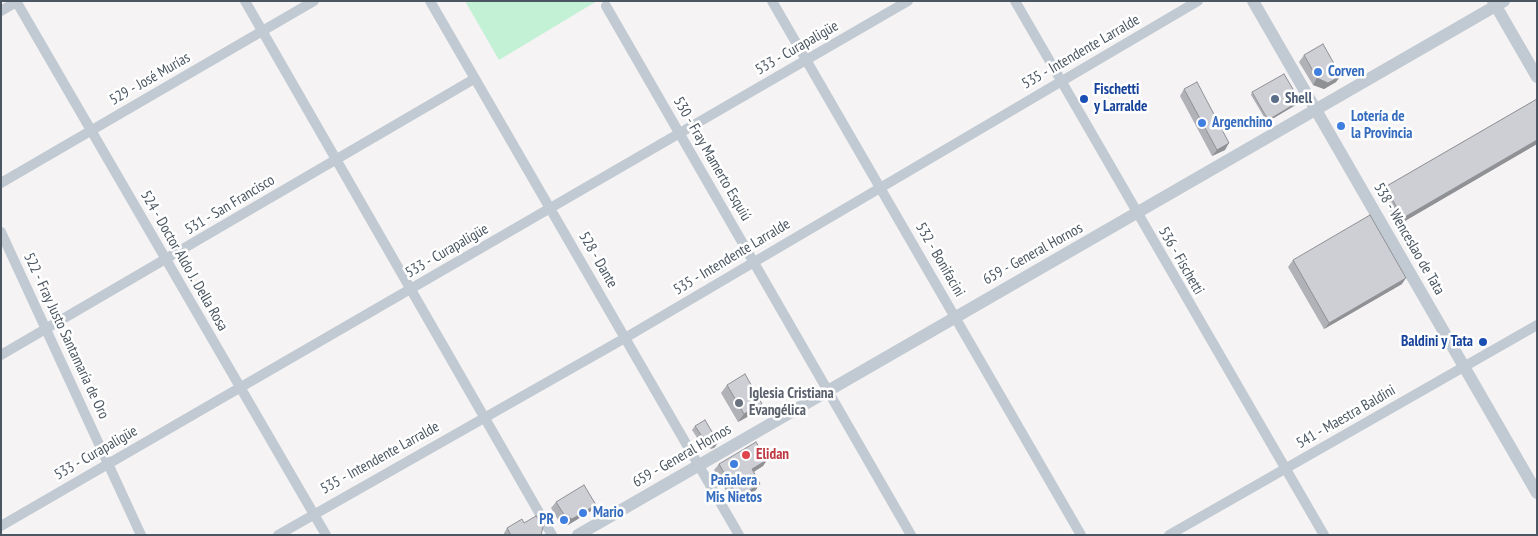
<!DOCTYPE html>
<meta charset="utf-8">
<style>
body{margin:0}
#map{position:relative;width:1538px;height:536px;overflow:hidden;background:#f5f3f3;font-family:"PT Sans Narrow",sans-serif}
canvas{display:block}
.frame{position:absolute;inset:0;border:2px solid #4a5661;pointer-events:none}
</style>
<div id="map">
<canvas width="1538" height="536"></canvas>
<div class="frame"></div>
</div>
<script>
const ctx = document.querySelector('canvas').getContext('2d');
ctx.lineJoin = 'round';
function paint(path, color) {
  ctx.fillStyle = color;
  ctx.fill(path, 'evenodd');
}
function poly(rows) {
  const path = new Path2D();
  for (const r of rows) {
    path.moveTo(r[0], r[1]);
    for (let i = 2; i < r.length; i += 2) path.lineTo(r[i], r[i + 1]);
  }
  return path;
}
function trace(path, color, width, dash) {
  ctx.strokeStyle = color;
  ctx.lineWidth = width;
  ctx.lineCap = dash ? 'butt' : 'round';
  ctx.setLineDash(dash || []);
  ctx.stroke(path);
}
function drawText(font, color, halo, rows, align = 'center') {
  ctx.font = font + ' "PT Sans Narrow",sans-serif';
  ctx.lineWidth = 5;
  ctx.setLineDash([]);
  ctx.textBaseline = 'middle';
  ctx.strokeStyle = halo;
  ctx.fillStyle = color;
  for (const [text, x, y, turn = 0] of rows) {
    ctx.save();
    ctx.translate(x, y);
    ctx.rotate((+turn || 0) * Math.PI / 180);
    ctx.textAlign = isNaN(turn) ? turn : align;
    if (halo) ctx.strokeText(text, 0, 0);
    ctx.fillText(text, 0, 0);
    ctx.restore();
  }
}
const green = poly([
 [465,1,597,1,499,60]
]);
const minor = poly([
 [16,1,326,535],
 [245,1,552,535],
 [430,1,739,535],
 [772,1,1081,535],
 [1015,1,1324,535],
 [606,6,911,535],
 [1,11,18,1],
 [1,183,314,1],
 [1,232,141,535],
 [1,355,474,79],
 [1,526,908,1],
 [278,535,625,338,1198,1],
 [1169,535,1537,325]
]);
const tertiary = poly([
 [1253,1,1537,493],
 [1493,1,1537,77],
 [578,535,1504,1]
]);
const wall = poly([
 [1304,55,1336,82,1324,89,1313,85,1299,62],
 [1184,89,1225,150,1212,156,1180,96],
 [1252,92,1299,103,1267,122,1251,95],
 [1537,99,1537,144,1398,225,1380,193,1385,187],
 [1293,260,1402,284,1324,329,1288,267],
 [727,385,756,412,738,422,721,393],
 [695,426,718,442,715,447,711,449,698,439,692,430],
 [767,460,763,466,754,472,756,490,733,503,714,470,719,464],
 [556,502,591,511,568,525,560,523,551,508],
 [524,523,541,535,503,535,507,528]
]);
const shadedWall = poly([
 [1341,76,1336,82,1324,89,1313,85,1317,78],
 [1300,101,1299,103,1267,122,1268,120],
 [1537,140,1537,144,1398,225,1403,218],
 [1229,143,1225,150,1212,156,1217,150],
 [1406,278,1402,284,1324,329,1329,323],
 [762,404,756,412,738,422,744,414],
 [718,442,715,447,711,449,715,444],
 [767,460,763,466,748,475,752,469],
 [760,484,756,490,733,503,738,497],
 [596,505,591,511,568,525,560,523,565,516]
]);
const building = poly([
 [1323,44,1341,76,1328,83,1317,78,1304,55,1323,44],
 [1284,74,1300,101,1268,120,1252,92,1284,74],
 [1197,82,1229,143,1217,150,1184,89,1197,82],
 [1537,99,1537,140,1403,218,1385,187,1537,99],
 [1370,215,1406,278,1329,323,1293,260,1370,215],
 [745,374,762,404,744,414,727,385,745,374],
 [705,420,718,442,715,444,701,435,695,426,705,420],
 [756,442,767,460,752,469,760,484,738,497,719,464,756,442],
 [584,485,596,505,572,519,565,516,556,502,584,485],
 [536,516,543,527,541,535,511,535,507,528,522,519,524,523,536,516]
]);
const markers = [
 [1318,72,5,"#3f7fe0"],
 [1084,99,5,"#1a4fb4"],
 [1275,99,5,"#5c6f8a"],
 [1202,123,5,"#3f7fe0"],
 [1341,126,5,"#3f7fe0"],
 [1483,342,5,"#1a4fb4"],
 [739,403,5,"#6b7280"],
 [746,455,5,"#e0444e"],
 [734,464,5,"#3f7fe0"],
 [583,513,5,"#3f7fe0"],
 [564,520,5,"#3f7fe0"]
];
const streetNames = [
 ["533 - Curapaligüe",797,48,-30],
 ["535 - Intendente Larralde",1081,52,-30],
 ["529 - José Murías",150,79,-30],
 ["530 - Fray Mamerto Esquiú",712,159,60],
 ["531 - San Francisco",230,205,-31],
 ["538 - Wenceslao de Tata",1409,239,60],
 ["533 - Curapaligüe",447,251,-30],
 ["659 - General Hornos",1033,254,-29],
 ["535 - Intendente Larralde",732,257,-31],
 ["528 - Dante",598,260,60],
 ["532 - Bonifacini",940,260,60],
 ["524 - Doctor Aldo J. Della Rosa",184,261,60],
 ["536 - Fischetti",1181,261,60],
 ["522 - Fray Justo Santamaría de Oro",66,336,65],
 ["541 - Maestra Baldini",1346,417,-30],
 ["533 - Curapaligüe",96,453,-30],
 ["659 - General Hornos",682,456,-30],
 ["535 - Intendente Larralde",380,458,-29]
];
const shopNames = [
 ["Corven",1328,72],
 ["Lotería de",1351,117],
 ["la Provincia",1351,134],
 ["Argenchino",1212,123],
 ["Pañalera",734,481,"center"],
 ["Mis Nietos",734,498,"center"],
 ["Mario",593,513],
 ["PR",554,520,"right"]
];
const transitNames = [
 ["Fischetti",1094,90],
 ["y Larralde",1094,107],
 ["Baldini y Tata",1473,342,"right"]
];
const serviceNames = [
 ["Shell",1285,99]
];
const worshipNames = [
 ["Iglesia Cristiana",749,394],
 ["Evangélica",749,411]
];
const healthNames = [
 ["Elidan",756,455]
];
paint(green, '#c3f1d5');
trace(minor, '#c1cad2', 10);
trace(tertiary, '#c1cad2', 12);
paint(wall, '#b0b2b7');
paint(shadedWall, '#909195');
paint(building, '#cdcfd5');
trace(building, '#909195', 1);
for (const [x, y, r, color] of markers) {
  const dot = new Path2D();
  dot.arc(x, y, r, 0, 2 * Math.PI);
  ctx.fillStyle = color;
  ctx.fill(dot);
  trace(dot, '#fff', 2);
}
drawText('15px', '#4a5661', '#fff', streetNames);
drawText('bold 15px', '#366cbe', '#fff', shopNames, 'left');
drawText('bold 15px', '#164399', '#fff', transitNames, 'left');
drawText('bold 15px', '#4e5e75', '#fff', serviceNames, 'left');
drawText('bold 15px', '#5b616d', '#fff', worshipNames, 'left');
drawText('bold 15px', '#be3a42', '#fff', healthNames, 'left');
</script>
